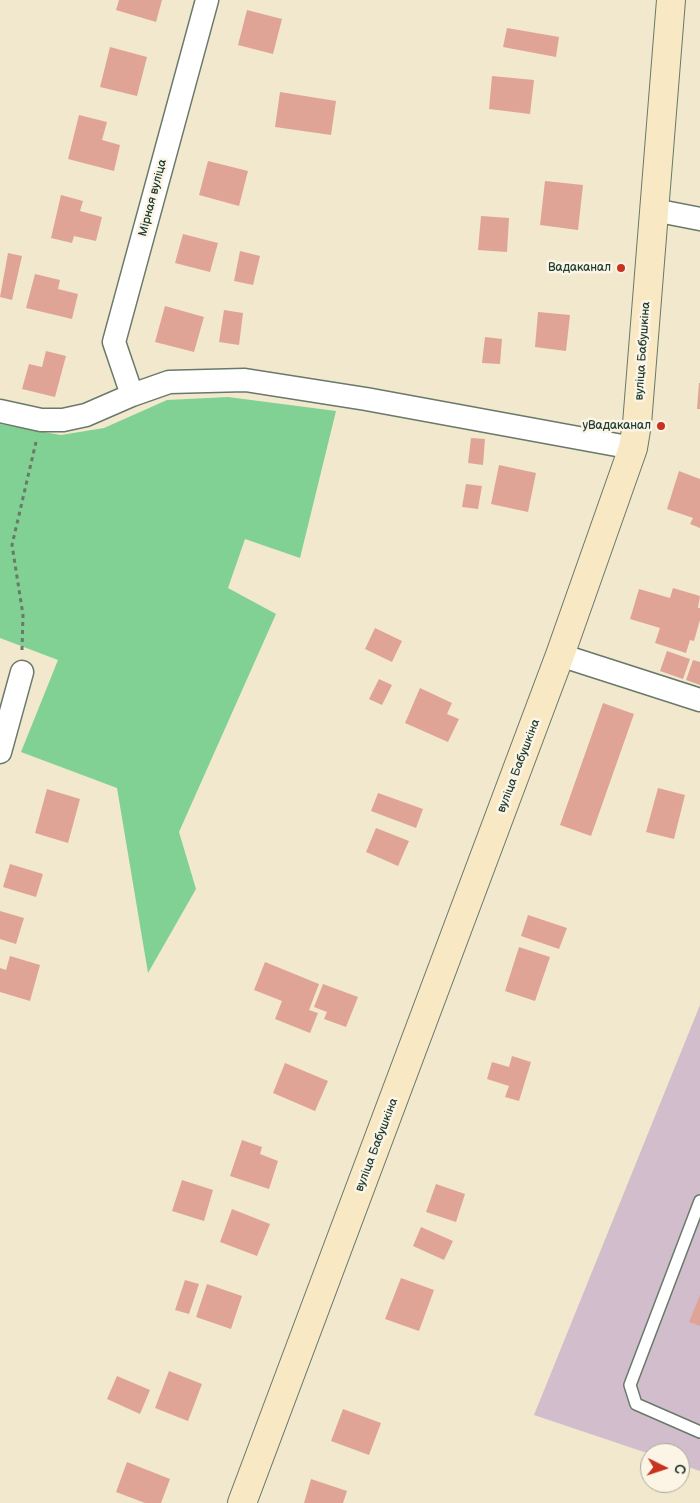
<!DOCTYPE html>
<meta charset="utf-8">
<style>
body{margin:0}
#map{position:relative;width:700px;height:1503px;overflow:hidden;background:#f2e8cd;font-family:"Balsamiq Sans",sans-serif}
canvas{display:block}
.north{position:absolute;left:640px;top:1443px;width:50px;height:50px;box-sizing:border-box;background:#fcf5e5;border:1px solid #a4ab9e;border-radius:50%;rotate:94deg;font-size:14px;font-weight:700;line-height:20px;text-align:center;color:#1f3d34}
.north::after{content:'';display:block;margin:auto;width:18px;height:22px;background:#c8321e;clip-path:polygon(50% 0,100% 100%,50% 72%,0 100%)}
</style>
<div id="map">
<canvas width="700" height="1503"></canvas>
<div class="north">С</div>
</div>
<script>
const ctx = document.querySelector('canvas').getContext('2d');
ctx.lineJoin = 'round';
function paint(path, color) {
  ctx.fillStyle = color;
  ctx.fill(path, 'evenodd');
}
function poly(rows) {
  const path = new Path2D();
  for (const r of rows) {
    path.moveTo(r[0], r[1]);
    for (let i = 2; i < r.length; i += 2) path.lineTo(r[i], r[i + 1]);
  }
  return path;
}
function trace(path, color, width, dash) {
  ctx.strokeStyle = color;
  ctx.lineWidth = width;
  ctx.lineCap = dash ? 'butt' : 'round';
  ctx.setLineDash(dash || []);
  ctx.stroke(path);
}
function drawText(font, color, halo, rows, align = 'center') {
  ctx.font = font + ' "Balsamiq Sans",sans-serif';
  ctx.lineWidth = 5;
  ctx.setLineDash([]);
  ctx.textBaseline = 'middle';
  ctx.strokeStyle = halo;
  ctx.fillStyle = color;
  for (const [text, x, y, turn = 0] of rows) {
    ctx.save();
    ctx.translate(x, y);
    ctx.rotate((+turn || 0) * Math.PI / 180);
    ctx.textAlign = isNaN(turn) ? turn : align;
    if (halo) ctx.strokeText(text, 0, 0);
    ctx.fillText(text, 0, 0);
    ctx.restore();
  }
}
const industrial = poly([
 [700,1005,700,1471,680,1464,680,1453,650,1454,534,1415]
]);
const green = poly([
 [228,397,336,411,300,558,245,539,228,588,276,614,179,832,196,889,148,973,117,788,21,752,58,660,0,638,0,424,61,435,104,428,167,400]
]);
const building = poly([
 [119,0,162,0,156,22,116,10],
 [247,10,282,19,273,54,238,45],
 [507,28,559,37,556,57,503,47],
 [110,47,147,57,137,96,100,87],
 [492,76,534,80,530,114,489,109],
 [280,92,336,101,331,135,275,127],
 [79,115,107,122,102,140,120,145,114,171,68,159],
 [208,161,248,171,239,206,199,195],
 [545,181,583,185,578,230,540,225],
 [61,195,83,201,80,211,102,217,96,241,74,236,72,243,51,238],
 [481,216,509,218,507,252,478,250],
 [183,234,218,243,210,272,175,263],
 [240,251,260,256,253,285,234,281],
 [8,253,22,256,12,300,0,297],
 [35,274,60,280,58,289,78,294,72,319,26,308],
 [165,306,204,317,194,352,155,342],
 [224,310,243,313,239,345,219,342],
 [538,312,570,315,566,351,535,347],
 [485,337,502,339,500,364,482,363],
 [46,351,66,356,55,397,22,389,29,364,42,367],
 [699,383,700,383,700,409,697,409],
 [471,438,485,439,483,465,468,463],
 [499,465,536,473,528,512,491,504],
 [679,471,700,479,700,528,690,524,693,518,667,509],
 [466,484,482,486,478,509,462,507],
 [673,588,700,596,698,608,700,608,700,620,694,641,690,640,686,653,655,643,660,628,630,619,639,589,670,598],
 [375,628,402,641,392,662,365,649],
 [667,651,690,659,683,679,660,671],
 [693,660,700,662,700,685,686,680],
 [379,679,392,685,382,705,369,699],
 [420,688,452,703,447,714,459,719,448,742,405,723],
 [603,703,634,714,591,836,560,825],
 [658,788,685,795,674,839,646,832],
 [47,789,80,799,68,843,35,833],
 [378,793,423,809,416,828,371,811],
 [376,828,409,841,398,866,366,852],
 [10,864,43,874,36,897,3,887],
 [0,911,24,918,16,944,0,939],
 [528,915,567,928,559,949,521,936],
 [519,947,550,957,535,1001,505,991],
 [10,956,40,965,30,1001,0,992,0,968,6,970],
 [265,962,319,984,309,1010,318,1013,310,1033,275,1019,282,1001,254,990],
 [323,984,358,997,346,1027,324,1019,327,1012,314,1007],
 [512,1056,531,1062,519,1101,505,1097,509,1086,487,1079,492,1062,509,1067],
 [285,1063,328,1081,315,1111,273,1093],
 [242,1140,262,1147,260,1154,278,1161,269,1189,230,1176],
 [182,1180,213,1190,204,1221,172,1211],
 [436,1184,465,1194,456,1222,426,1212],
 [232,1209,270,1224,257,1256,220,1242],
 [421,1227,453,1241,444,1260,413,1246],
 [401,1278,434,1290,419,1331,385,1319],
 [185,1280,199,1284,189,1314,175,1310],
 [207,1284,242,1296,231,1329,196,1317],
 [700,1295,700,1326,689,1322],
 [169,1371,202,1384,188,1421,155,1408],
 [117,1376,150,1390,140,1414,107,1399],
 [343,1409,381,1423,369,1455,331,1441],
 [127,1462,170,1479,161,1503,145,1503,116,1492],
 [311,1479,347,1491,343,1503,304,1503]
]);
const path = poly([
 [22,650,23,615,12,545,36,442]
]);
const lane = poly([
 [700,1201,630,1385,636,1404,700,1432]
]);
const street = poly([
 [654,210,700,219],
 [132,395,114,342,207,0],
 [0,411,41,420,63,420,86,415,132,395,169,382,245,380,366,399,633,448],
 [560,655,700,700],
 [0,752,22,672]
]);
const secondary = poly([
 [242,1503,560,655,633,448,637,424,671,0]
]);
const markers = [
 [621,268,5,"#c8321e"],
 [661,426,5,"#c8321e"]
];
const streetNames = [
 ["Мірная вуліца",153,198,-75],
 ["вуліца Бабушкіна",643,351,-86],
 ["вуліца Бабушкіна",519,766,-69],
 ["вуліца Бабушкіна",377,1145,-69]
];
const poiNames = [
 ["Вадаканал",611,268],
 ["уВадаканал",651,426]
];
paint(industrial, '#d1bdcc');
paint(green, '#80d193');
paint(building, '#e0a497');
trace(lane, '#69796a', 14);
trace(street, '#69796a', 25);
trace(secondary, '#69796a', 30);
trace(path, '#69796a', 3, [4, 4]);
trace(lane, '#fff', 11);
trace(street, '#fff', 22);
trace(secondary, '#f8e8c3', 28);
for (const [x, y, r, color] of markers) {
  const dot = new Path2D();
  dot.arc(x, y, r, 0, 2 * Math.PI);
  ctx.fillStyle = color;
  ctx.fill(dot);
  trace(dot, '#fcf5e5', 2);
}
drawText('12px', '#1f3d34', '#fcf5e5', streetNames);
drawText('12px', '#1f3d34', '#fcf5e5', poiNames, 'right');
</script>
